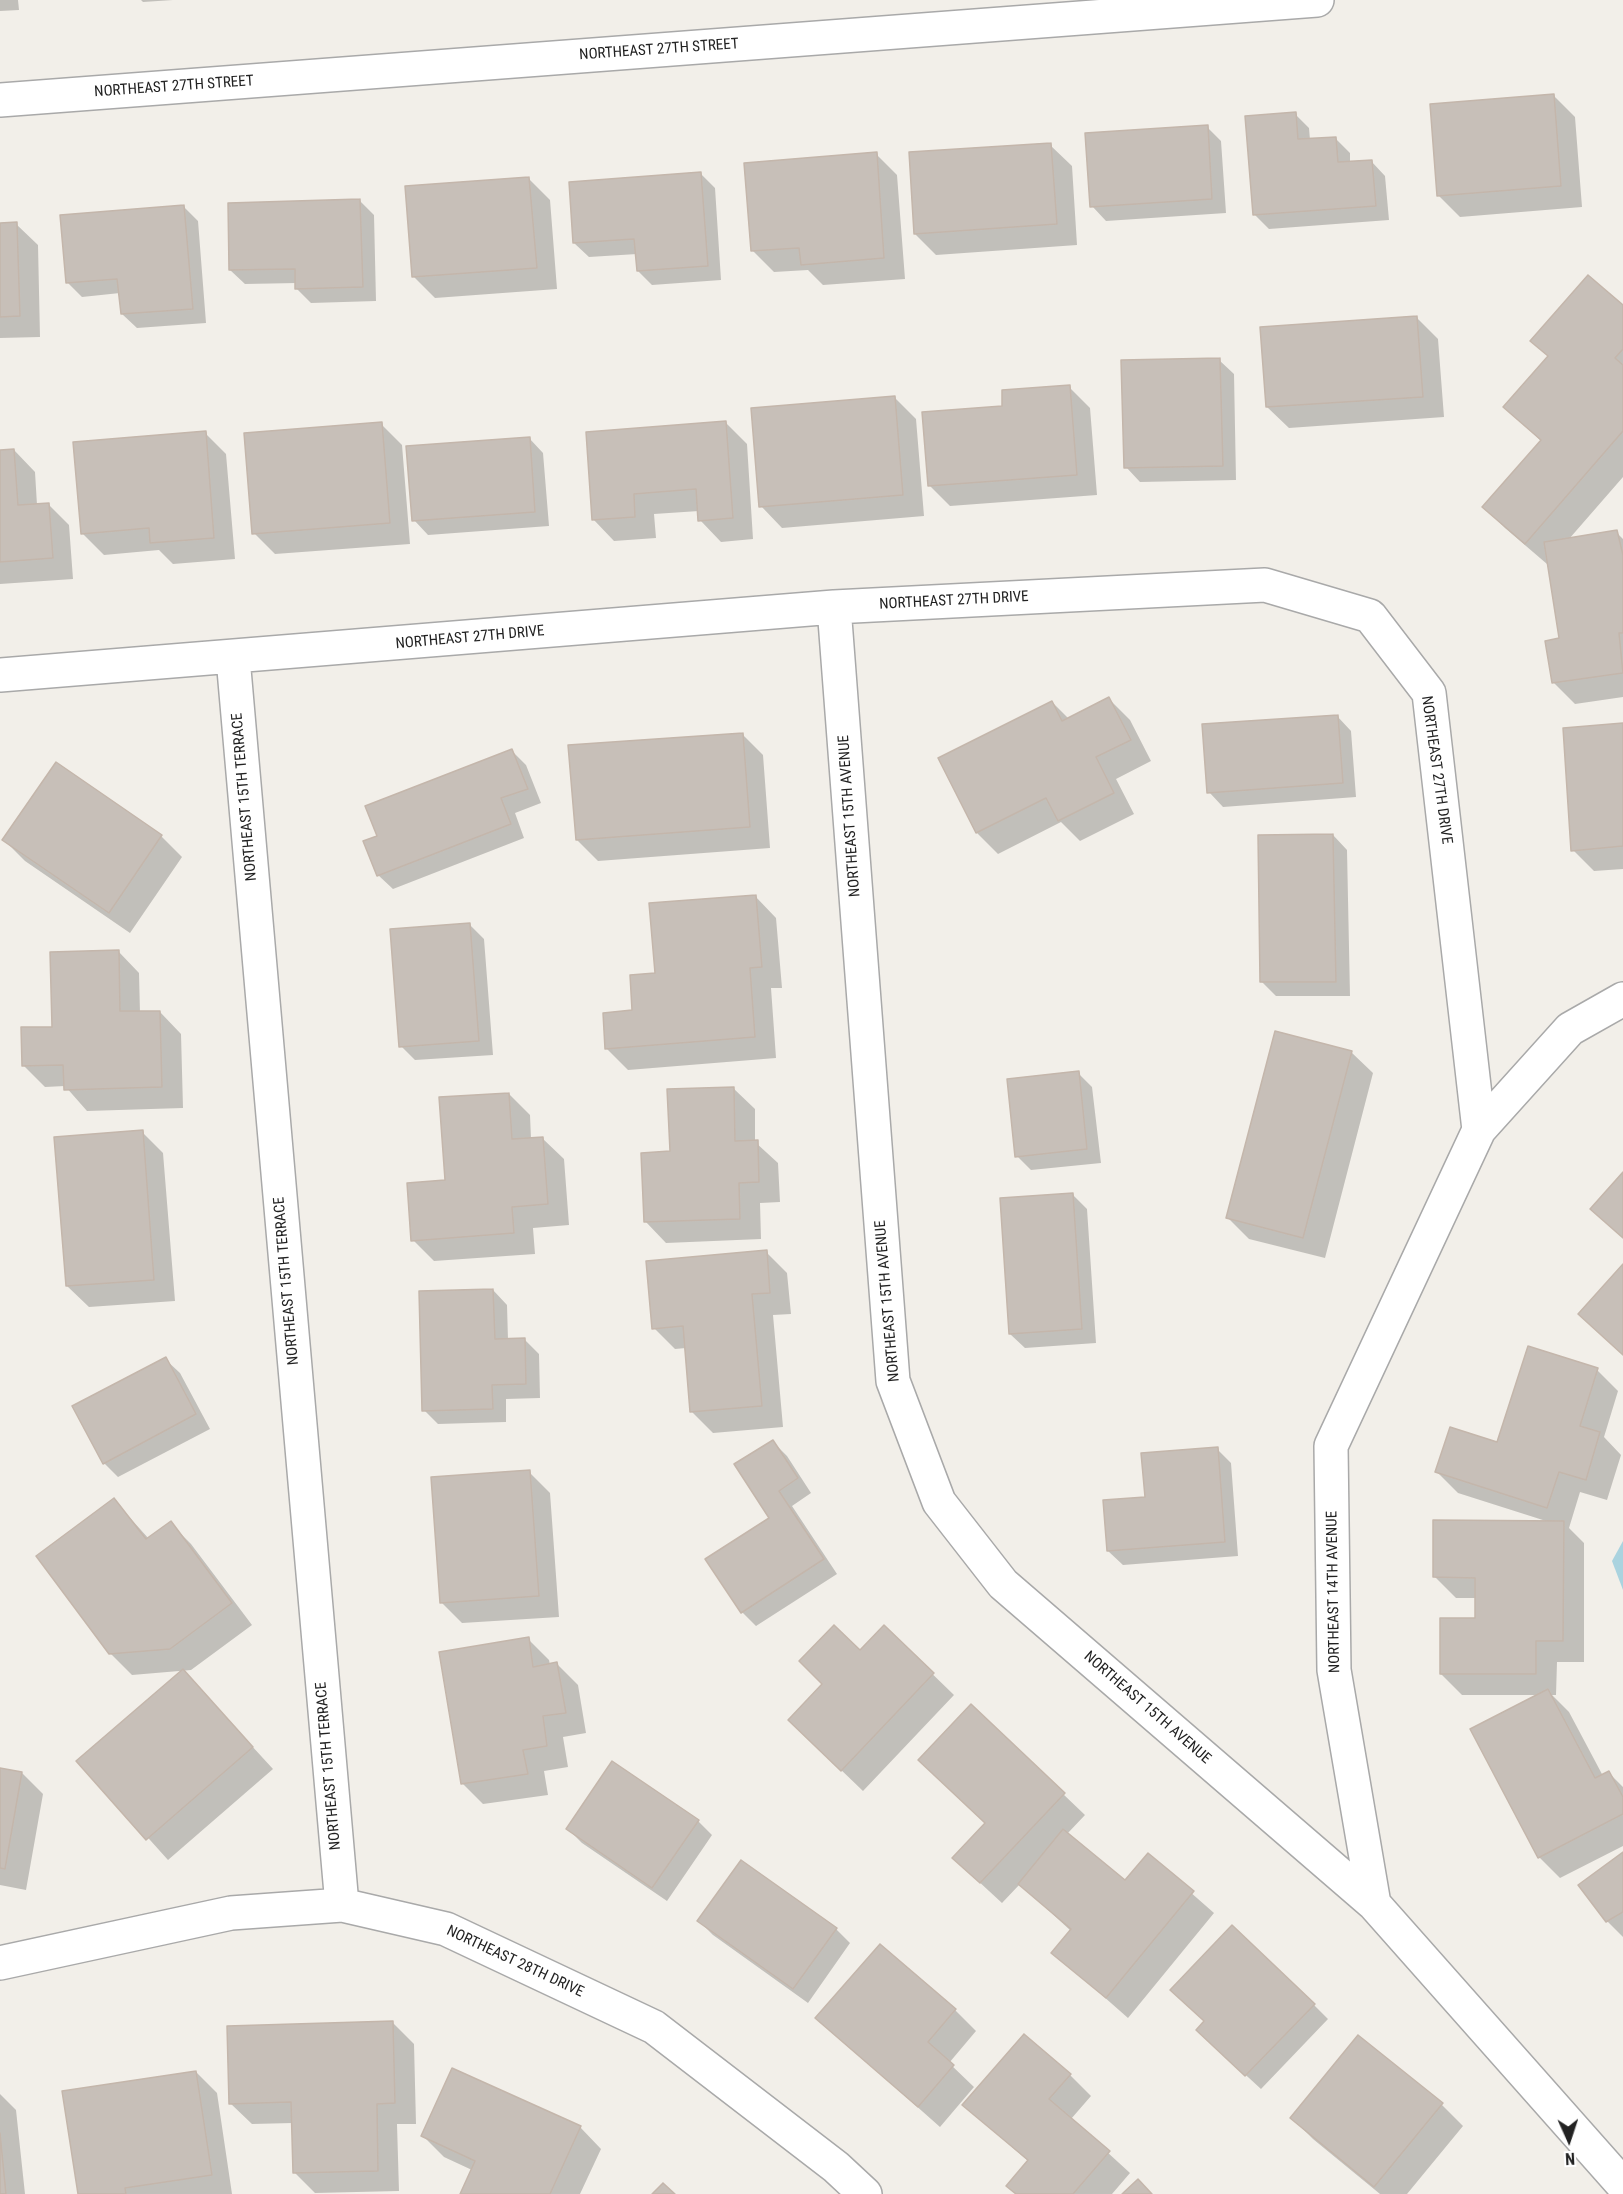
<!DOCTYPE html>
<style>
body{margin:0}
#map{position:relative;width:1623px;height:2194px;overflow:hidden;background:#f2efe9;font-family:"Roboto Condensed",sans-serif}
canvas{display:block}
.north{position:absolute;left:1539px;top:2110px;width:60px;height:60px;-webkit-text-stroke:4px #fff;paint-order:stroke;rotate:177deg;font-size:16px;font-weight:700;line-height:24px;text-align:center;color:#222}
.north::after{content:'';display:block;margin:auto;width:21px;height:27px;background:#222;clip-path:polygon(50% 0,100% 100%,50% 72%,0 100%)}
</style>
<div id="map">
<canvas width="1623" height="2194"></canvas>
<div class="north">N</div>
</div>
<script>
const ctx = document.querySelector('canvas').getContext('2d');
ctx.lineJoin = 'round';
function paint(path, color) {
  ctx.fillStyle = color;
  ctx.fill(path, 'evenodd');
}
function poly(rows) {
  const path = new Path2D();
  for (const r of rows) {
    path.moveTo(r[0], r[1]);
    for (let i = 2; i < r.length; i += 2) path.lineTo(r[i], r[i + 1]);
  }
  return path;
}
function trace(path, color, width, dash) {
  ctx.strokeStyle = color;
  ctx.lineWidth = width;
  ctx.lineCap = dash ? 'butt' : 'round';
  ctx.setLineDash(dash || []);
  ctx.stroke(path);
}
function drawText(font, color, halo, rows, align = 'center') {
  ctx.font = font + ' "Roboto Condensed",sans-serif';
  ctx.lineWidth = 4.5;
  ctx.setLineDash([]);
  ctx.textBaseline = 'middle';
  ctx.strokeStyle = halo;
  ctx.fillStyle = color;
  for (const [text, x, y, turn = 0] of rows) {
    ctx.save();
    ctx.translate(x, y);
    ctx.rotate((+turn || 0) * Math.PI / 180);
    ctx.textAlign = isNaN(turn) ? turn : align;
    if (halo) ctx.strokeText(text, 0, 0);
    ctx.fillText(text, 0, 0);
    ctx.restore();
  }
}
const water = poly([
 [1623,1541,1623,1590,1612,1561]
]);
const shadow = poly([
 [0,0,18,0,19,10,0,11],
 [141,0,173,0,143,2],
 [1554,96,1575,117,1582,207,1460,217,1439,196],
 [1295,114,1309,128,1310,140,1335,138,1350,153,1350,163,1371,161,1385,176,1389,220,1269,229,1254,214],
 [1207,127,1221,141,1226,213,1106,221,1092,206],
 [1050,145,1072,166,1077,245,936,255,915,234],
 [876,154,897,175,905,279,823,285,808,270,774,272,753,251],
 [701,174,715,188,721,280,652,285,638,271,637,254,589,257,574,243],
 [529,179,550,200,557,289,435,298,414,277],
 [360,201,374,215,376,301,311,303,297,289,297,283,245,284,230,270],
 [184,207,198,221,206,323,137,328,122,314,120,293,82,297,67,282],
 [0,224,16,224,38,245,40,337,0,338],
 [1623,307,1623,477,1569,539,1616,532,1623,539,1623,697,1575,704,1554,683,1561,639,1549,563,1547,564,1505,528,1484,507,1541,441,1505,407,1549,357,1533,341],
 [1417,318,1438,339,1444,417,1289,428,1267,407],
 [1219,360,1234,374,1236,480,1140,482,1126,467],
 [1069,387,1090,408,1097,495,950,506,929,485,1004,408],
 [895,398,916,419,924,516,782,528,761,506],
 [726,423,747,444,753,539,721,542,700,520,699,511,654,514,656,538,614,541,593,519],
 [381,424,402,445,410,544,275,554,254,533],
 [205,433,226,454,235,559,173,564,159,550,104,555,83,534],
 [529,438,543,453,549,526,428,535,414,520],
 [14,450,35,472,37,505,48,504,69,525,73,579,0,584,0,451],
 [1109,699,1130,720,1151,761,1116,779,1134,814,1080,841,1061,822,998,854,977,833,940,759,1052,702,1069,719],
 [1337,716,1351,731,1356,797,1223,807,1209,792],
 [1623,725,1623,869,1594,871,1573,850],
 [742,734,763,755,770,848,598,861,577,840],
 [512,751,526,765,541,803,515,813,524,838,393,889,378,875,379,837],
 [1333,835,1347,850,1350,996,1276,996,1262,982],
 [161,836,182,857,130,933,25,861,4,840],
 [755,896,776,918,782,988,771,988,776,1058,628,1070,607,1049,657,975],
 [470,925,484,939,493,1055,415,1060,401,1046],
 [118,951,139,973,140,1013,160,1012,181,1034,183,1108,87,1111,65,1086,45,1087,24,1066],
 [1351,1052,1373,1073,1325,1258,1249,1239,1228,1218],
 [1078,1073,1092,1087,1101,1163,1031,1170,1017,1156],
 [733,1088,755,1109,755,1142,778,1163,780,1202,760,1203,761,1239,666,1243,645,1221,671,1153],
 [509,1094,530,1115,531,1139,542,1138,564,1159,569,1225,533,1228,535,1254,434,1261,413,1240,447,1181],
 [142,1132,163,1153,175,1301,89,1307,67,1286],
 [1072,1194,1087,1209,1096,1343,1025,1348,1010,1334],
 [766,1252,787,1273,791,1314,773,1315,783,1427,713,1433,692,1412,686,1348,675,1349,654,1328],
 [493,1290,507,1305,508,1340,524,1339,539,1354,540,1398,506,1399,506,1422,438,1424,424,1410],
 [165,1359,180,1373,210,1429,118,1477,104,1463],
 [1597,1370,1618,1391,1604,1437,1621,1455,1607,1500,1580,1492,1569,1528,1584,1543,1584,1662,1557,1662,1556,1695,1552,1695,1569,1712,1603,1776,1609,1773,1623,1787,1623,1846,1560,1878,1539,1857,1539,1695,1462,1695,1441,1674,1477,1620,1477,1598,1456,1598,1435,1577,1546,1521,1458,1493,1437,1472,1498,1444],
 [773,1442,787,1456,811,1493,792,1506,837,1574,756,1626,742,1612,772,1519],
 [1217,1449,1231,1463,1238,1556,1123,1565,1108,1551,1147,1498],
 [529,1472,550,1493,559,1617,462,1623,441,1602],
 [114,1500,149,1539,170,1523,191,1544,252,1625,191,1670,132,1675,110,1653],
 [884,1627,954,1695,863,1791,811,1741,860,1652],
 [528,1639,549,1660,550,1665,557,1664,578,1685,586,1733,563,1737,568,1767,544,1771,548,1795,483,1804,462,1783],
 [183,1671,273,1769,168,1860,79,1761],
 [971,1706,1085,1815,1067,1834,1126,1882,1148,1855,1214,1913,1128,2018,1053,1952,1071,1931,1020,1884,1002,1903,976,1879,987,1824],
 [0,1769,22,1773,43,1794,26,1890,0,1885],
 [698,1821,712,1835,667,1901,582,1843,568,1829],
 [1623,1854,1623,1937,1607,1921],
 [699,1921,836,1929,850,1943,808,2003,713,1935],
 [1314,2005,1328,2019,1261,2089,1212,2044],
 [955,2010,976,2031,949,2063,974,2087,940,2127,817,2018],
 [393,2023,414,2044,416,2124,397,2124,399,2191,315,2193,294,2172,293,2123,252,2124,230,2103],
 [196,2072,217,2093,232,2194,79,2194],
 [1070,2075,1091,2096,1071,2119,1130,2173,1112,2194,1016,2194,1029,2162,964,2105],
 [0,2094,16,2110,25,2194,0,2194],
 [1442,2105,1463,2126,1407,2194,1380,2194,1313,2139,1292,2118],
 [580,2127,601,2149,580,2194,461,2194,472,2170,444,2157,423,2136]
]);
const building = poly([
 [1554,94,1561,186,1437,196,1430,104,1554,94],
 [1296,112,1298,139,1336,137,1338,162,1372,160,1376,206,1253,215,1245,116,1296,112],
 [1208,125,1212,199,1090,207,1085,133,1208,125],
 [1051,143,1057,224,914,234,909,152,1051,143],
 [877,152,884,258,801,265,799,248,751,251,744,163,877,152],
 [701,172,708,266,637,271,634,239,573,243,569,182,701,172],
 [529,177,537,268,412,277,405,186,529,177],
 [360,199,363,287,295,289,295,269,229,270,228,203,360,199],
 [184,205,193,309,121,314,117,279,66,283,60,215,184,205],
 [17,222,20,316,0,317,0,223,17,222],
 [1588,275,1623,305,1623,349,1615,358,1623,365,1623,431,1525,544,1482,507,1541,440,1503,407,1548,356,1530,341,1588,275],
 [1417,316,1423,397,1266,407,1260,327,1417,316],
 [1220,358,1223,466,1124,468,1121,360,1220,358],
 [1070,385,1077,475,928,486,922,412,1002,406,1002,390,1070,385],
 [895,396,903,495,759,507,751,408,895,396],
 [726,421,733,518,698,521,696,489,634,494,635,517,592,520,586,432,726,421],
 [382,422,390,523,252,534,244,433,382,422],
 [206,431,214,538,150,543,149,528,81,534,73,442,206,431],
 [530,437,535,512,412,521,406,446,530,437],
 [14,449,18,505,49,503,53,558,0,562,0,450,14,449],
 [1617,530,1623,555,1623,633,1619,633,1623,673,1552,683,1545,641,1559,638,1544,542,1617,530],
 [1109,697,1131,740,1096,757,1114,793,1058,821,1046,798,976,833,938,758,1052,701,1062,721,1109,697],
 [1338,715,1343,783,1207,793,1202,724,1338,715],
 [1623,723,1623,846,1571,851,1563,728,1623,723],
 [743,733,750,827,576,840,568,745,743,733],
 [512,749,528,789,501,798,511,824,377,876,363,841,377,836,365,806,512,749],
 [56,762,162,835,109,913,2,840,56,762],
 [1333,834,1336,982,1260,982,1258,835,1333,834],
 [756,895,762,967,750,968,755,1037,605,1049,603,1013,632,1010,630,975,655,973,649,903,756,895],
 [470,923,479,1041,399,1047,390,929,470,923],
 [119,950,120,1011,160,1011,162,1087,64,1090,63,1065,22,1066,21,1027,52,1027,50,952,119,950],
 [1275,1031,1352,1051,1303,1238,1226,1218,1275,1031],
 [1079,1071,1087,1149,1015,1157,1007,1079,1079,1071],
 [734,1087,735,1141,758,1140,759,1182,739,1183,740,1219,644,1222,641,1153,670,1151,667,1089,734,1087],
 [509,1093,512,1139,543,1137,548,1204,512,1207,514,1233,411,1241,407,1183,445,1180,439,1097,509,1093],
 [143,1130,154,1280,66,1286,54,1137,143,1130],
 [1623,1172,1623,1238,1590,1209,1623,1172],
 [1073,1193,1082,1329,1009,1334,1000,1198,1073,1193],
 [767,1250,770,1293,752,1294,762,1406,690,1412,683,1326,652,1329,646,1261,767,1250],
 [1623,1264,1623,1355,1578,1314,1623,1264],
 [493,1289,495,1339,525,1338,526,1384,492,1385,493,1409,422,1411,419,1291,493,1289],
 [1528,1346,1598,1368,1580,1426,1600,1432,1586,1480,1559,1472,1547,1508,1435,1472,1450,1427,1497,1442,1528,1346],
 [166,1357,196,1414,103,1464,72,1406,166,1357],
 [773,1440,798,1478,779,1491,824,1559,741,1613,705,1559,769,1518,734,1464,773,1440],
 [1218,1447,1225,1542,1107,1551,1103,1500,1145,1497,1141,1453,1218,1447],
 [530,1470,539,1596,440,1603,431,1477,530,1470],
 [114,1498,146,1539,171,1521,232,1603,170,1649,109,1654,36,1556,114,1498],
 [1433,1520,1564,1521,1563,1641,1536,1641,1536,1674,1440,1674,1440,1618,1475,1618,1475,1578,1433,1577,1433,1520],
 [834,1625,860,1650,884,1625,934,1673,841,1771,788,1720,822,1684,799,1661,834,1625],
 [529,1637,533,1667,557,1662,566,1713,543,1716,547,1746,523,1750,528,1774,461,1784,439,1652,529,1637],
 [183,1669,253,1747,146,1840,76,1761,183,1669],
 [1548,1689,1595,1778,1609,1771,1623,1797,1623,1814,1538,1858,1470,1729,1548,1689],
 [971,1704,1065,1793,980,1883,952,1858,985,1823,918,1760,971,1704],
 [612,1761,699,1820,652,1888,566,1829,612,1761],
 [0,1768,22,1772,5,1869,0,1868,0,1768],
 [1063,1829,1125,1880,1148,1853,1194,1891,1106,1998,1051,1953,1071,1929,1018,1884,1063,1829],
 [1623,1852,1623,1912,1606,1922,1578,1885,1623,1852],
 [741,1860,837,1928,793,1989,697,1921,741,1860],
 [1232,1925,1315,2004,1245,2076,1196,2030,1204,2021,1170,1990,1232,1925],
 [880,1944,956,2009,928,2042,954,2065,918,2107,815,2018,880,1944],
 [393,2021,395,2103,377,2104,378,2171,293,2173,291,2102,229,2104,227,2026,393,2021],
 [1024,2034,1071,2074,1049,2099,1110,2151,1073,2194,1016,2194,1006,2186,1028,2160,962,2105,1024,2034],
 [1358,2035,1443,2103,1374,2187,1290,2118,1358,2035],
 [452,2068,581,2126,550,2194,460,2194,475,2161,421,2136,452,2068],
 [196,2071,212,2175,125,2188,126,2194,78,2194,62,2091,196,2071],
 [0,2133,6,2194,0,2194,0,2133],
 [1138,2179,1152,2194,1122,2194,1138,2179],
 [663,2183,675,2194,652,2194,663,2183]
]);
const street = poly([
 [0,100,1317,0],
 [834,607,893,1381,939,1502,1003,1584,1374,1904],
 [233,658,342,1905],
 [0,675,834,607,1265,585,1370,616,1429,693,1479,1130],
 [1623,999,1570,1029,1479,1130,1331,1446,1334,1670,1374,1904,1623,2185],
 [0,1963,231,1913,342,1905,446,1929,654,2027,836,2167,865,2194]
]);
const streetNames = [
 ["NORTHEAST 27TH STREET",659,50,-4],
 ["NORTHEAST 27TH STREET",174,87,-4],
 ["NORTHEAST 27TH DRIVE",954,601,-3],
 ["NORTHEAST 27TH DRIVE",470,638,-5],
 ["NORTHEAST 27TH DRIVE",1436,770,82],
 ["NORTHEAST 15TH TERRACE",245,797,-95],
 ["NORTHEAST 15TH AVENUE",850,816,-94],
 ["NORTHEAST 15TH TERRACE",287,1281,-95],
 ["NORTHEAST 15TH AVENUE",888,1301,-95],
 ["NORTHEAST 14TH AVENUE",1334,1592,-91],
 ["NORTHEAST 15TH AVENUE",1147,1708,41],
 ["NORTHEAST 15TH TERRACE",329,1766,-95],
 ["NORTHEAST 28TH DRIVE",515,1962,25]
];
paint(water, '#aad3df');
paint(shadow, '#0003');
paint(building, '#c7bfb8');
trace(building, '#c4b6ab', 1.5);
trace(street, '#a9a9a9', 36);
trace(street, '#fff', 33);
drawText('15px', '#222', '#fff', streetNames);
</script>
